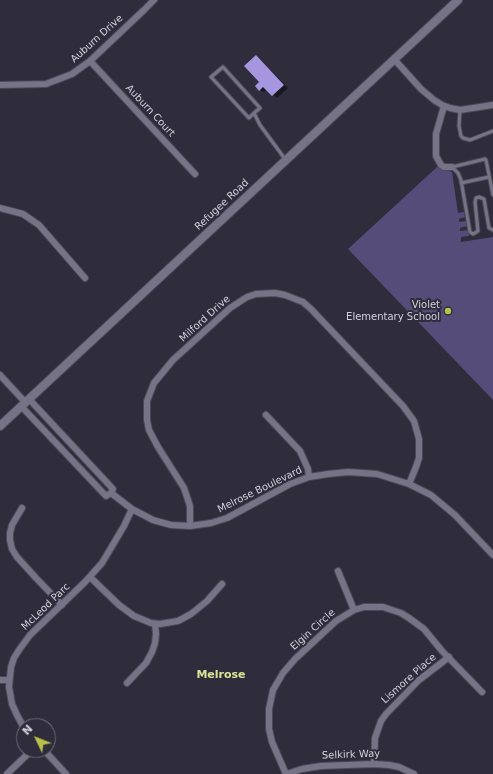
<!DOCTYPE html>
<style>
body{margin:0}
#map{position:relative;width:493px;height:774px;overflow:hidden;background:#2f2c3c;font-family:"DejaVu Sans",sans-serif}
canvas{display:block}
.north{position:absolute;left:16px;top:718px;width:40px;height:40px;box-sizing:border-box;background:#2f2c3c;border:1px solid #716e7c;border-radius:50%;rotate:313deg;font-size:11px;font-weight:700;line-height:16px;text-align:center;color:#d3d1dc}
.north::after{content:'';display:block;margin:auto;width:14px;height:18px;background:#b8c147;clip-path:polygon(50% 0,100% 100%,50% 72%,0 100%)}
</style>
<div id="map">
<canvas width="493" height="774"></canvas>
<div class="north">N</div>
</div>
<script>
const ctx = document.querySelector('canvas').getContext('2d');
ctx.lineJoin = 'round';
function paint(path, color) {
  ctx.fillStyle = color;
  ctx.fill(path, 'evenodd');
}
function poly(rows) {
  const path = new Path2D();
  for (const r of rows) {
    path.moveTo(r[0], r[1]);
    for (let i = 2; i < r.length; i += 2) path.lineTo(r[i], r[i + 1]);
  }
  return path;
}
function trace(path, color, width, dash) {
  ctx.strokeStyle = color;
  ctx.lineWidth = width;
  ctx.lineCap = dash ? 'butt' : 'round';
  ctx.setLineDash(dash || []);
  ctx.stroke(path);
}
function drawText(font, color, halo, rows, align = 'center') {
  ctx.font = font + ' "DejaVu Sans",sans-serif';
  ctx.lineWidth = 4;
  ctx.setLineDash([]);
  ctx.textBaseline = 'middle';
  ctx.strokeStyle = halo;
  ctx.fillStyle = color;
  for (const [text, x, y, turn = 0] of rows) {
    ctx.save();
    ctx.translate(x, y);
    ctx.rotate((+turn || 0) * Math.PI / 180);
    ctx.textAlign = isNaN(turn) ? turn : align;
    if (halo) ctx.strokeText(text, 0, 0);
    ctx.fillText(text, 0, 0);
    ctx.restore();
  }
}
const green = poly([
 [437,167,452,172,458,213,464,212,465,217,459,219,459,222,466,221,467,226,460,228,460,231,468,230,469,236,461,237,461,242,493,237,493,400,348,249]
]);
const shadow = poly([
 [256,56,260,59,288,88,277,98,267,89,264,92,260,90]
]);
const building = poly([
 [256,55,284,85,272,96,263,87,259,91,255,86,259,82,244,66]
]);
const service = poly([
 [460,110,459,126,461,136,463,138,470,140,493,131],
 [254,113,260,108,223,67,211,77,249,118,254,113,260,125,285,159],
 [452,167,458,173,461,180,470,232,473,234,478,231,475,202,476,198,479,197,484,199,489,228,493,230],
 [452,167,485,159,486,160,493,195],
 [461,183,489,177]
]);
const minor = poly([
 [394,59,421,89,434,100,442,105,450,108,460,110,493,105],
 [90,61,195,174],
 [0,85,46,84,72,74,90,61,144,10,154,0],
 [444,106,436,134,436,156,441,165,444,167,452,167],
 [0,208,23,214,39,225,85,278],
 [0,375,25,402],
 [21,406,106,496,111,493,113,489,29,399],
 [266,415,300,451,308,469,309,477],
 [111,493,132,509,153,520,171,525,190,526,211,523,227,518,290,484,309,477,328,474,348,472,377,474,409,484,431,495,455,515,493,555],
 [22,508,12,525,10,533,10,540,12,549,17,557,36,578,62,605],
 [190,526,190,506,184,488,158,447,149,430,147,420,147,401,154,383,173,360,230,308,247,297,256,294,275,293,285,295,303,302,311,309,403,406,414,421,419,439,419,458,416,467,409,484],
 [338,571,354,610],
 [90,577,119,605,134,616,151,623,160,624,178,621,191,614,207,601,222,584],
 [0,680,9,680],
 [127,683,146,663,152,652,155,643,156,634,155,624],
 [24,728,17,715,12,704,9,687,11,667,14,658,19,650,30,635,85,582,102,563,124,526,132,509],
 [44,750,66,774],
 [374,764,375,738,381,721,386,714,419,680,449,657],
 [7,774,32,750],
 [286,774,272,742,269,729,269,709,273,690,283,673,295,659,336,621,354,610,364,607,383,607,401,613,409,618,424,629,442,651,482,692],
 [287,774,302,769,321,766,374,764,389,765,399,767,414,774]
]);
const secondary = poly([
 [0,426,458,0]
]);
const markers = [
 [448,311,4,"#b8c147"]
];
const streetNames = [
 ["Auburn Drive",97,39,-42],
 ["Auburn Court",150,111,47],
 ["Refugee Road",222,205,-43],
 ["Milford Drive",205,319,-42],
 ["Melrose Boulevard",260,490,-26],
 ["McLeod Parc",46,607,-44],
 ["Elgin Circle",313,630,-42],
 ["Lismore Place",409,679,-42],
 ["Selkirk Way",351,755,-2]
];
const poiNames = [
 ["Violet",440,305],
 ["Elementary School",440,317]
];
const neighbourhoodNames = [
 ["Melrose",221,675]
];
paint(green, '#564c79');
paint(shadow, '#0007');
paint(building, '#a696e0');
trace(service, '#4c4957', 5);
trace(minor, '#4c4957', 8);
trace(secondary, '#4c4957', 10);
trace(service, '#777386', 3);
trace(minor, '#777386', 6);
trace(secondary, '#777386', 8);
for (const [x, y, r, color] of markers) {
  const dot = new Path2D();
  dot.arc(x, y, r, 0, 2 * Math.PI);
  ctx.fillStyle = color;
  ctx.fill(dot);
  trace(dot, '#2f2c3c', 1.5);
}
drawText('10px', '#d3d1dc', '#2f2c3c', streetNames);
drawText('10px', '#d3d1dc', '#2f2c3c', poiNames, 'right');
drawText('bold 11px', '#dce597', '#2f2c3c', neighbourhoodNames);
</script>
